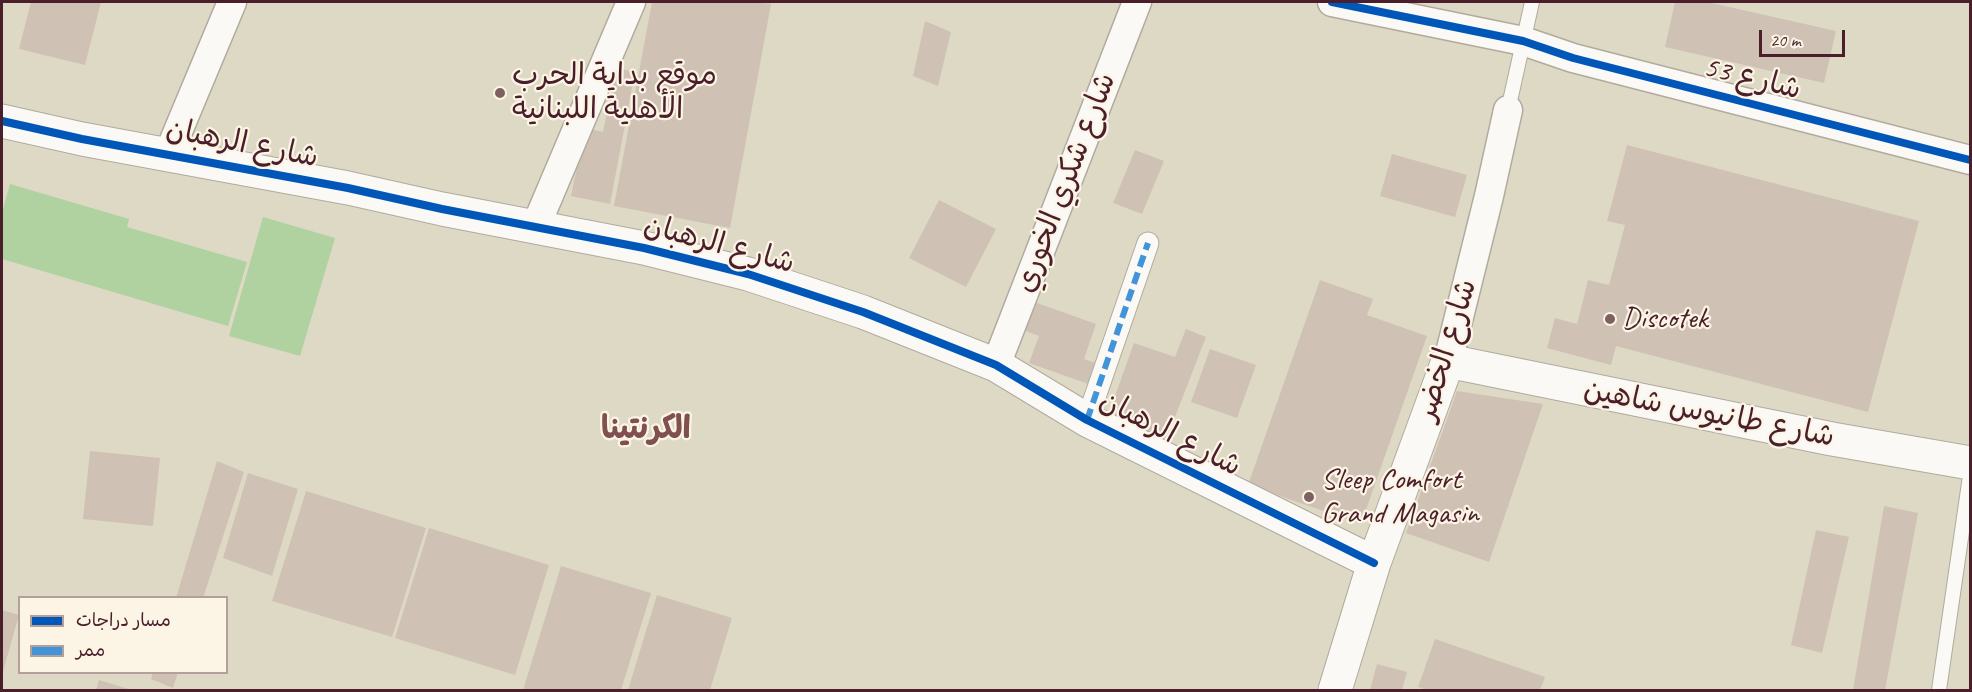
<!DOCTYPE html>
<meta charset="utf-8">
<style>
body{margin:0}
#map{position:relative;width:1972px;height:692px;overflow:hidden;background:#ded9c4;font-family:Caveat,"Playpen Sans Arabic",sans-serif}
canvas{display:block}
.frame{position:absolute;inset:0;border:3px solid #4a1f2b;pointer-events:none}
.legend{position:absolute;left:18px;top:596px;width:210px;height:78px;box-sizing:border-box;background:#fcf5e5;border:2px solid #b59f9b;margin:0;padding:8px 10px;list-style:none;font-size:18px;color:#4a1f2b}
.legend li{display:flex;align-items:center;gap:12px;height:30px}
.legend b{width:30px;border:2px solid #b59f9b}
.scale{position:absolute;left:1759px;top:30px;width:86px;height:27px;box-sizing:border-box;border:3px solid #4a1f2b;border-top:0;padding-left:8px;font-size:18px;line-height:21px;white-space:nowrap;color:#4a1f2b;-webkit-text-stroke:4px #fcf5e5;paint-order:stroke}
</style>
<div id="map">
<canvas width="1972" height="692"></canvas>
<div class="frame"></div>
<ul class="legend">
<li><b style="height:8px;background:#0057b8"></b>مسار دراجات</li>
<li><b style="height:8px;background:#4194d7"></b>ممر</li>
</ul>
<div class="scale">20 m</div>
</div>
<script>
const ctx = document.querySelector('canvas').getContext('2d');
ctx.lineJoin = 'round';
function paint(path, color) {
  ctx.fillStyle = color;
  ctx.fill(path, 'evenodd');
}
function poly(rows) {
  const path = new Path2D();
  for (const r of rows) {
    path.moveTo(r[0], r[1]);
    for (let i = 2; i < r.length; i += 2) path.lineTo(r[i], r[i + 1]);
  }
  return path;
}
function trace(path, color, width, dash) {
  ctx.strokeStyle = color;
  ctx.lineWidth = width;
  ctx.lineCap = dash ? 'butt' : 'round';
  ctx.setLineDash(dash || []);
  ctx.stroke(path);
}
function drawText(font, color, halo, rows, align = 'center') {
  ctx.font = font + ' Caveat,"Playpen Sans Arabic",sans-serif';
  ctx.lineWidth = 4.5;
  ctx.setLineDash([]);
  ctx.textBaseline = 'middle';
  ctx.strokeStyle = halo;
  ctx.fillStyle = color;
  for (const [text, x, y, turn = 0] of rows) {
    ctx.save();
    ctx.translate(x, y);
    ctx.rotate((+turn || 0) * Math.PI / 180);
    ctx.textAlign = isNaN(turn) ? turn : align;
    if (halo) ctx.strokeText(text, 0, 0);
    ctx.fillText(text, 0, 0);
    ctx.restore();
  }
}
const green = poly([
 [10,184,129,219,127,227,247,262,228,326,2,259,2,213],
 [263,217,335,238,300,356,229,336]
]);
const building = poly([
 [31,2,101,2,85,65,19,49],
 [652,2,756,2,771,4,730,228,614,206],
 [1675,2,1707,2,1836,31,1824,83,1665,47],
 [925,21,951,32,938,86,913,76],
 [616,68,635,72,610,204,571,196,585,128,603,132],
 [1627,145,1919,221,1868,412,1616,346,1611,365,1547,348,1555,318,1577,324,1588,280,1609,285,1625,225,1607,221],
 [1135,150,1164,161,1142,214,1113,203],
 [1392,154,1467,175,1455,217,1380,196],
 [939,200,996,229,966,287,909,258],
 [1320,280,1373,299,1367,315,1427,336,1361,524,1248,485],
 [1026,299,1096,324,1084,359,1104,366,1097,387,1029,363,1039,336,1015,327],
 [1186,329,1206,337,1163,448,1106,421,1134,343,1175,357],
 [1210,349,1256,365,1237,418,1191,402],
 [1457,391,1543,404,1489,562,1406,533],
 [90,451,160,458,153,526,83,519],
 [217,461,244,472,203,598,176,598],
 [248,473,298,489,272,576,223,558],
 [306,491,426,528,392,637,272,601],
 [1884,506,1918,513,1885,690,1853,690],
 [429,528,549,565,515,675,395,638],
 [1816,530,1849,537,1822,653,1791,645],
 [561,566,651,593,621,690,523,690],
 [657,595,732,618,710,690,628,690],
 [2,610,19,615,2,675],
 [1435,639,1545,677,1540,690,1428,690,1418,687],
 [1377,664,1407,672,1402,690,1370,690],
 [153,672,178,672,173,688,151,679],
 [99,680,132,690,96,690]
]);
const service = poly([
 [1508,110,1532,2],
 [1939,690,1970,476]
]);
const pedestrian = poly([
 [1087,420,1148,243]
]);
const minor = poly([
 [1332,2,1523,41,1573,58,1970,160],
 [168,155,232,2],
 [535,228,631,2],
 [1448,361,1489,196,1508,110],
 [996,365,1137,2]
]);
const tertiary = poly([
 [2,121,82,139,348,188,442,209,644,248,748,274,863,312,996,365,1087,420,1374,563],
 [1335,690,1374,563,1448,361,1832,439,1970,463]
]);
const quiet = poly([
 [1087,420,1148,243]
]);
const cycleway = poly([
 [1332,2,1523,41,1573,58,1970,160],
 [2,121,82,139,348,188,442,209,644,248,748,274,863,312,996,365,1087,420,1374,563]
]);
const markers = [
 [500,93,6,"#7e6061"],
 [1610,319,6,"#7e6061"],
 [1309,497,6,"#7e6061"]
];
const poiNames = [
 ["موقع بداية الحرب",512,76],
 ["الأهلية اللبنانية",512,110],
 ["Discotek",1622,319],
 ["Sleep Comfort",1321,480],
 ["Grand Magasin",1321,514]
];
const streetNames = [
 ["شارع 53",1752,79,14],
 ["شارع الرهبان",242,144,11],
 ["شارع شكري الخوري",1066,183,-69],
 ["شارع الرهبان",719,245,15],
 ["شارع الخضر",1447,350,-73],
 ["شارع طانيوس شاهين",1709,414,11],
 ["شارع الرهبان",1170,434,27]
];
const neighbourhoodNames = [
 ["الكرنتينا",646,430]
];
paint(green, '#b0d1a0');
paint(building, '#cfc2b4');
trace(service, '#b1aa9e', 16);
trace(pedestrian, '#b1aa9e', 23);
trace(minor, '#b1aa9e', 31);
trace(tertiary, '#b1aa9e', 35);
trace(service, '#faf9f6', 14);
trace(pedestrian, '#faf9f6', 21);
trace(minor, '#faf9f6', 28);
trace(tertiary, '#faf9f6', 33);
trace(quiet, '#4194d7', 6, [12, 6]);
trace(cycleway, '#0057b8', 8);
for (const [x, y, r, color] of markers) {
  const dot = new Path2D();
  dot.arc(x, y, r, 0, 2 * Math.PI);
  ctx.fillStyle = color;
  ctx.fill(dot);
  trace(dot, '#fcf5e5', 2);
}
drawText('30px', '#4a1f2b', '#fcf5e5', poiNames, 'left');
drawText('30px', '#4a1f2b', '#fcf5e5', streetNames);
drawText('bold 32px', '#804f4f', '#fcf5e5', neighbourhoodNames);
</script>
